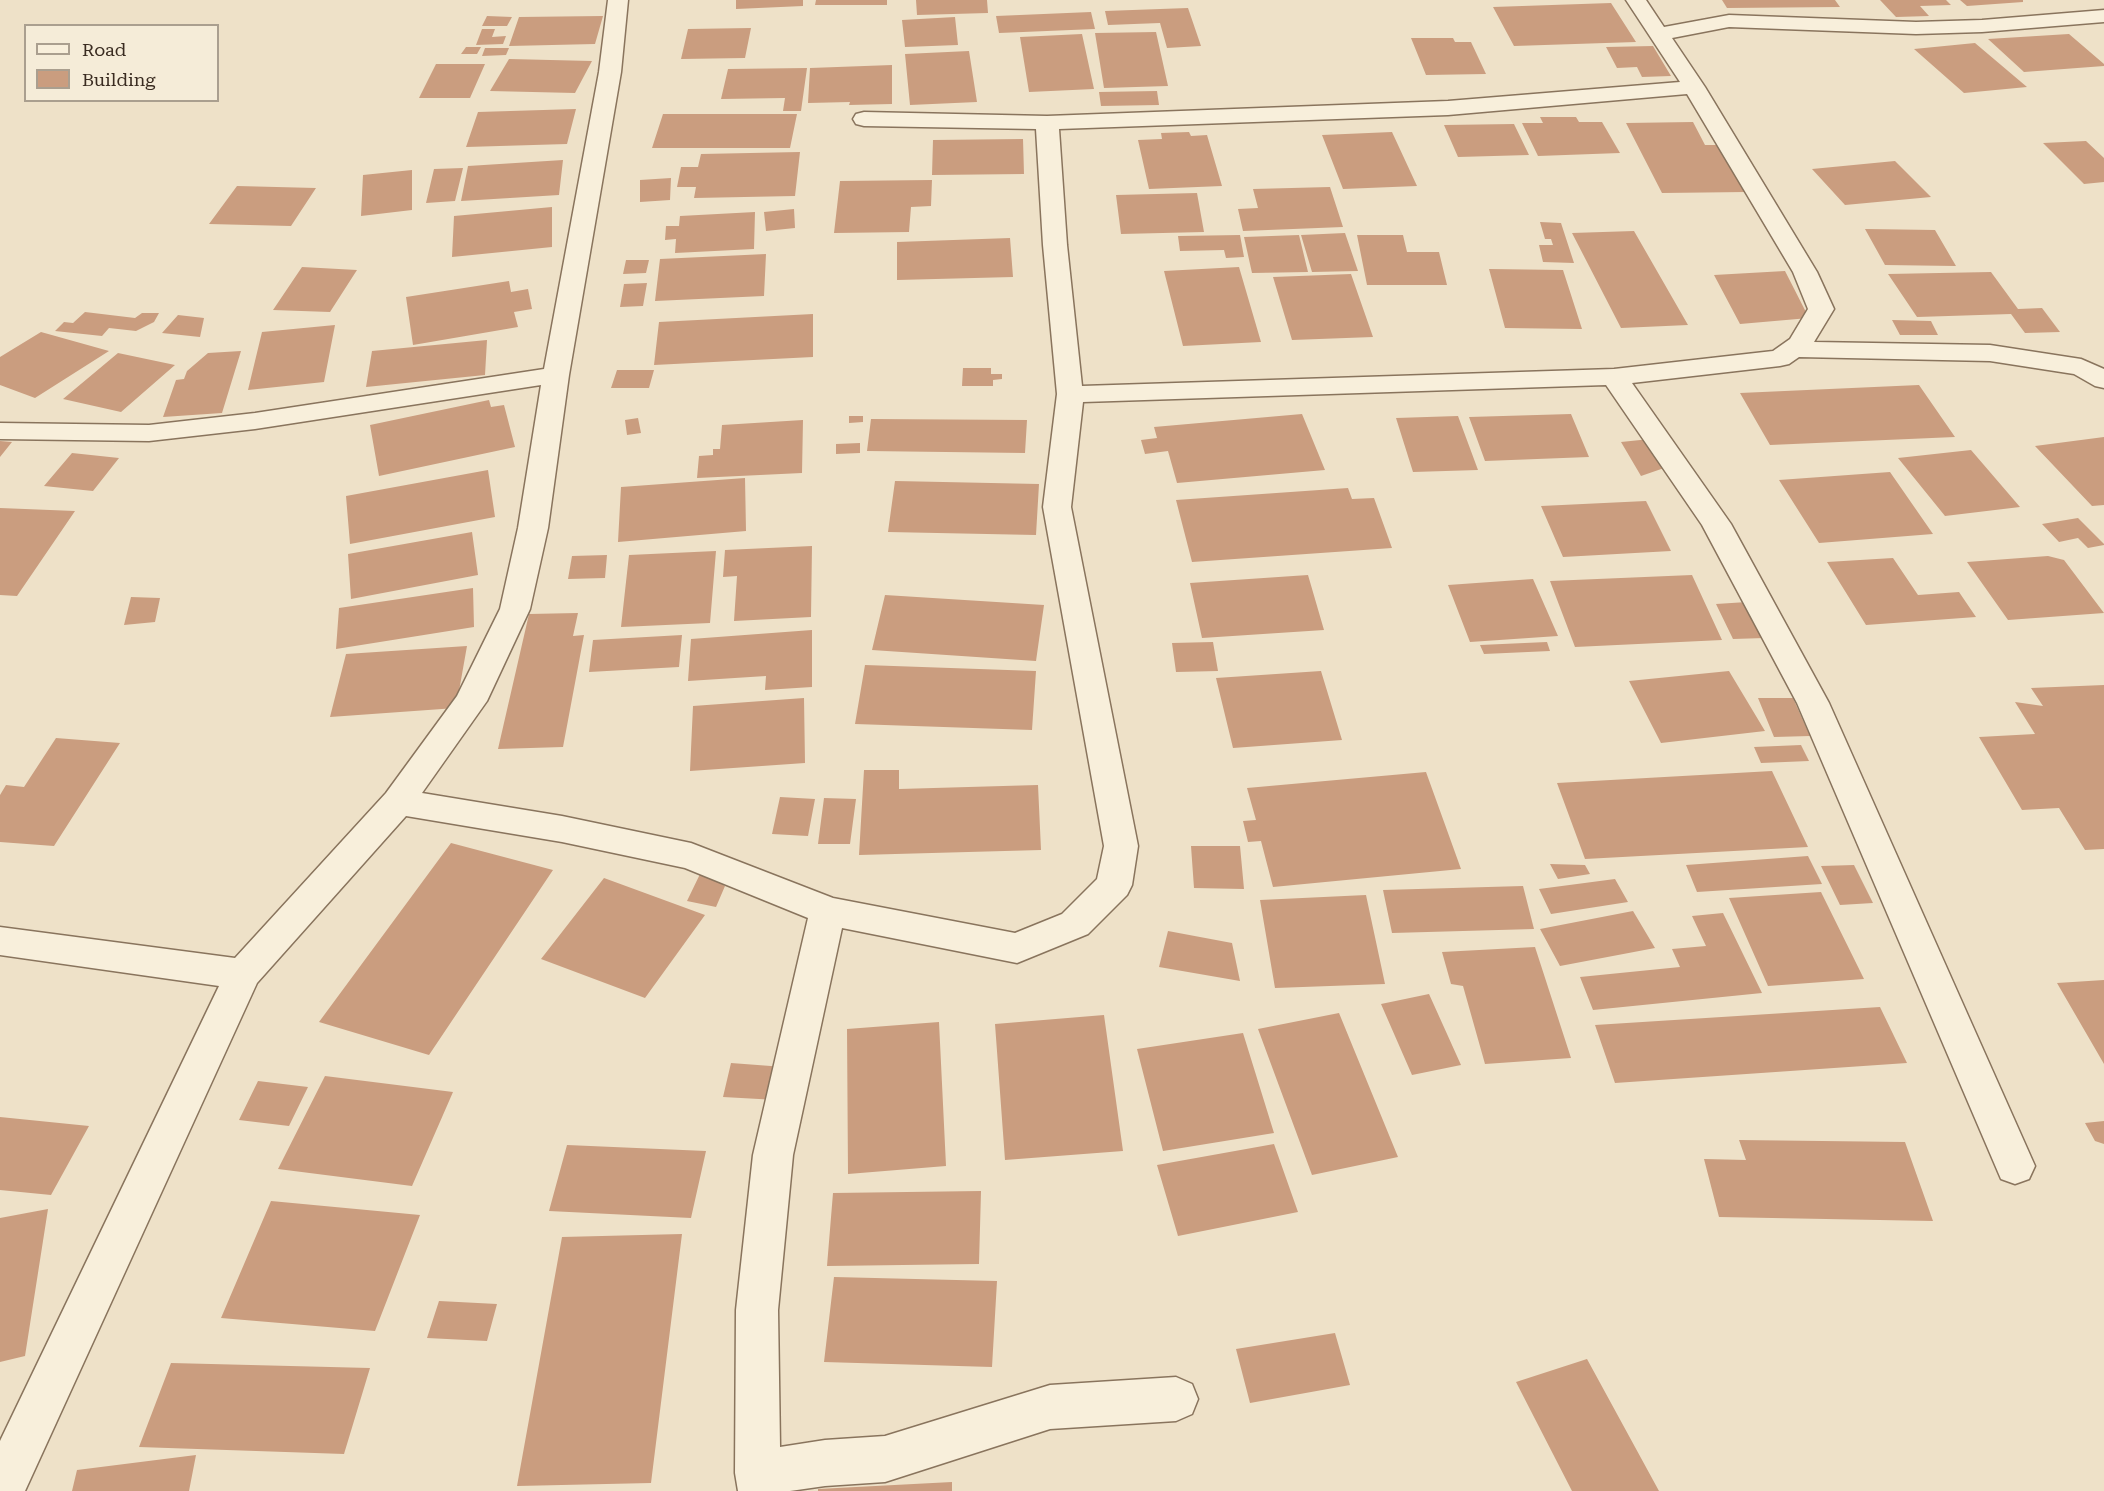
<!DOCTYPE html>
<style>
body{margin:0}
#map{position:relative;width:2104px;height:1491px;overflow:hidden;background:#eee1c8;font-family:"Roboto Serif",serif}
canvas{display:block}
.legend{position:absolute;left:24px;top:24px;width:195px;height:78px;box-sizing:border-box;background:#f5ecd8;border:2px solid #aa9f8f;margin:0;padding:8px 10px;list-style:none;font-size:18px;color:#3a2c21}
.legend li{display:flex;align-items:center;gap:12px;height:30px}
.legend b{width:30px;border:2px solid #aa9f8f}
</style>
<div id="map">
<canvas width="2104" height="1491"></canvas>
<ul class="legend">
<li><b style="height:8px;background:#f8efdb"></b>Road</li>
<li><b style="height:16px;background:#ca9d7f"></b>Building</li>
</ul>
</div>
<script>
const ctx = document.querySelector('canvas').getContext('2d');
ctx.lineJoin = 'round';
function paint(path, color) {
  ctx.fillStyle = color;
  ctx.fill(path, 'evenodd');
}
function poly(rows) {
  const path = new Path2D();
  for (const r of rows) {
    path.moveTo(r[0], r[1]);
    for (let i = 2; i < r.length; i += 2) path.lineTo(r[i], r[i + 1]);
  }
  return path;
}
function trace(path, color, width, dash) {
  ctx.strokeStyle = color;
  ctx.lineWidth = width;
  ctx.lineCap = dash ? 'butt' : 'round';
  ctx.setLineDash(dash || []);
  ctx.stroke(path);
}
const building = poly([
 [736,0,803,0,803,6,736,9],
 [816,0,887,0,887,5,815,5],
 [916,0,987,0,988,13,917,15],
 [1722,0,1835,0,1840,7,1727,8],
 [1880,0,1946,0,1951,5,1920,6,1929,16,1896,17],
 [1960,0,2023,0,2023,2,1967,6],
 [1611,3,1636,42,1514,46,1493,7],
 [1188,8,1201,46,1167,48,1160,23,1108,25,1105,11],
 [1091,12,1095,29,999,33,996,16],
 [487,16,512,17,507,26,482,26],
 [603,16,595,44,509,46,519,17],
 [955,17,958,45,905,47,902,20],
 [751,28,745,58,681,59,688,29],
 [482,29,495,29,492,37,506,36,503,44,476,45],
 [1156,32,1168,86,1104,88,1095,33],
 [1082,34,1094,89,1029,92,1020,37],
 [2069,34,2104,64,2104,66,2024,72,1988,39],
 [1411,38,1453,38,1455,42,1471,42,1486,74,1426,75],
 [1975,43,2027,87,1964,93,1914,49],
 [1653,46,1671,76,1642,77,1637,67,1617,68,1606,47],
 [466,47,481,47,477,54,461,54],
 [485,48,509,48,506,55,482,56],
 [969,51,977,102,910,105,905,54],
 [509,59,592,61,575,93,490,91],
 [436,64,485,64,470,98,419,98],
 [892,65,892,104,849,105,850,102,808,103,810,68],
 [807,68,801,111,783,111,785,98,721,99,728,69],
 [1157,91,1159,105,1101,106,1099,92],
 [576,109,567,144,466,147,478,112],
 [663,114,797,114,790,148,652,148],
 [1540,117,1576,117,1579,122,1602,122,1620,153,1538,156,1522,123,1543,123],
 [1693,122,1705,145,1719,145,1746,192,1662,193,1626,123],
 [1514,124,1529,155,1458,157,1444,125],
 [1189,132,1191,136,1207,135,1222,186,1149,189,1138,140,1162,139,1161,133],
 [1392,132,1417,186,1343,189,1322,135],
 [1023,139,1024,174,932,175,933,140],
 [2086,141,2104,158,2104,182,2084,184,2043,143],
 [800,152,795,196,694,198,696,187,677,187,681,167,698,167,701,154],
 [563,160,559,195,461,201,468,166],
 [1895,161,1931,197,1845,205,1812,169],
 [463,168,455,201,426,203,434,169],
 [412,170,412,210,361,216,363,175],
 [671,178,670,200,640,202,640,180],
 [932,180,931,206,911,207,909,232,834,233,840,181],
 [237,186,316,188,291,226,209,224],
 [1330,187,1343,227,1243,231,1238,209,1258,208,1253,189],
 [1197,193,1204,232,1121,234,1116,195],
 [552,207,552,247,452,257,454,216],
 [794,209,795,228,766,231,764,212],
 [755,212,754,249,675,253,676,239,665,240,666,226,679,226,680,216],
 [1540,222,1561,223,1574,263,1543,262,1539,245,1553,245,1551,239,1545,239],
 [1865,229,1935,230,1956,266,1885,265],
 [1634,231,1688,325,1621,328,1572,233],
 [1345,233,1358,271,1312,272,1301,235],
 [1240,235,1244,257,1226,258,1224,250,1180,251,1178,236],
 [1299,235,1308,272,1252,273,1244,237],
 [1357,235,1403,235,1407,252,1439,252,1447,285,1367,285],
 [1010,238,1013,277,897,280,897,242],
 [766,254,764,296,655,301,660,259],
 [626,260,649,260,646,273,623,274],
 [302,267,357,270,330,312,273,310],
 [1239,267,1261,342,1183,346,1164,271],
 [1489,269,1563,270,1582,329,1505,328],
 [1785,271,1809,318,1740,324,1714,275],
 [1991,272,2018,309,2042,308,2060,332,2025,333,2011,314,1917,317,1888,274],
 [1351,274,1373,337,1292,340,1273,277],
 [509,281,511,292,528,289,532,309,514,312,518,327,413,345,406,297],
 [647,283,643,306,620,307,624,284],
 [85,312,135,318,142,313,159,313,154,322,136,331,109,328,102,336,55,331,64,322,73,323],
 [813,314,813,357,654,365,659,322],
 [178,315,204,318,200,337,162,333],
 [1892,320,1931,321,1938,335,1900,335],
 [335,325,324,382,248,390,262,332],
 [41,332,109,351,35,398,0,385,0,357],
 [487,340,485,375,366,387,372,351],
 [241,351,222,413,163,417,176,380,184,379,187,371,208,353],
 [118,353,175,365,121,412,63,399],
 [963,368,991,368,991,374,1002,374,1002,379,993,380,993,386,962,386],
 [617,370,654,370,649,388,611,388],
 [1919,385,1955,437,1770,445,1740,393],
 [489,400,491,407,504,405,515,447,379,476,370,425],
 [1302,414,1325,470,1177,483,1168,451,1145,454,1141,440,1157,438,1154,427],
 [1571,414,1589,457,1485,461,1469,417],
 [849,416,863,416,863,422,849,423],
 [1458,416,1478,470,1413,472,1396,418],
 [638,418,641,433,627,435,625,420],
 [871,419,1027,420,1025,453,867,451],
 [803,420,802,473,697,478,699,456,713,455,713,449,720,449,722,425],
 [2104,437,2104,505,2092,506,2035,446],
 [1650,439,1667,467,1641,476,1621,442],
 [0,441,12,442,0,457],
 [860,443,860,453,836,454,836,444],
 [1971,450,2020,507,1945,516,1898,458],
 [72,453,119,458,93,491,44,486],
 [488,470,495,517,350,544,346,496],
 [1890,472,1933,534,1819,543,1779,480],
 [745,478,746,531,618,542,621,487],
 [895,481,1039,484,1036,535,888,532],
 [1348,488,1352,499,1374,498,1392,548,1192,562,1176,500],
 [1646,501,1671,551,1563,557,1541,506],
 [0,508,75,511,17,596,0,595],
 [2078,518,2104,544,2104,545,2088,548,2078,538,2059,542,2042,524],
 [472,532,478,575,351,599,348,554],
 [812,546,811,617,734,621,737,576,723,577,725,550],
 [716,551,710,623,621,627,629,555],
 [607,555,605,578,568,579,572,556],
 [2048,556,2064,560,2104,613,2008,620,1967,562],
 [1893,558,1918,595,1959,592,1976,617,1866,625,1827,562],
 [1308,575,1324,630,1202,638,1190,583],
 [1692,575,1722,640,1575,647,1550,581],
 [1533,579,1558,636,1470,642,1448,585],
 [473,588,474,627,336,649,339,608],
 [885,595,1044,605,1036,661,872,650],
 [131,597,160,598,155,622,124,625],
 [1747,602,1765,638,1733,639,1716,604],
 [578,613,573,636,584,635,563,747,498,749,529,614],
 [812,630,812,687,765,690,766,676,688,681,691,639],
 [682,635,679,667,589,672,593,640],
 [1213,642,1218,671,1176,672,1172,643],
 [1547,642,1550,651,1484,654,1480,645],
 [467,646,456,708,330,717,346,654],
 [865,665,1036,671,1032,730,855,724],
 [1321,671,1342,740,1233,748,1216,678],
 [1729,671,1765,731,1661,743,1629,681],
 [2104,685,2104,849,2085,850,2059,808,2022,810,1979,737,2035,734,2015,702,2043,706,2031,688],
 [804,698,805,763,690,771,693,706],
 [1758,698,1793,698,1810,736,1774,737],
 [56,738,120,743,54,846,0,842,0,795,6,785,24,787],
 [1801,745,1809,761,1761,763,1754,747],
 [864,770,899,770,899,789,1038,785,1041,850,859,855],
 [1772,771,1808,847,1585,859,1557,783],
 [1426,772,1461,869,1273,887,1261,841,1248,842,1243,821,1256,820,1247,788],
 [780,797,815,799,808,836,772,834],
 [824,798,856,799,850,844,818,844],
 [451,843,553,870,429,1055,319,1022],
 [1191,846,1240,846,1244,889,1194,888],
 [1808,856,1822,884,1697,892,1686,865],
 [1550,864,1585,865,1590,874,1558,879],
 [1854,865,1873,903,1840,905,1821,866],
 [701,872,725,886,716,907,687,901],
 [604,878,705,915,645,998,541,959],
 [1615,879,1628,902,1551,914,1539,889],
 [1523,886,1534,929,1392,933,1383,890],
 [1821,892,1864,979,1768,986,1729,898],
 [1366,895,1385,984,1275,988,1260,900],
 [1633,911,1655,948,1560,966,1540,929],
 [1723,913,1762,993,1593,1010,1580,977,1680,967,1672,949,1706,946,1692,916],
 [1168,931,1232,943,1240,981,1159,967],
 [1535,947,1571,1058,1485,1064,1463,986,1451,984,1442,952],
 [2104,980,2104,1064,2057,983],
 [1429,994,1461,1065,1412,1075,1381,1004],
 [1880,1007,1907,1063,1615,1083,1595,1025],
 [1339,1013,1398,1157,1312,1175,1258,1029],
 [1104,1015,1123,1151,1005,1160,995,1024],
 [939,1022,946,1166,848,1174,847,1029],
 [1243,1033,1274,1133,1163,1151,1137,1049],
 [731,1063,784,1067,777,1100,723,1097],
 [325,1076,453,1092,412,1186,278,1169],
 [258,1081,308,1087,289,1126,239,1120],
 [0,1117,89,1126,51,1195,0,1190],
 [2104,1121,2104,1144,2095,1141,2085,1123],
 [1739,1140,1905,1142,1933,1221,1719,1217,1704,1159,1746,1160],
 [1274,1144,1298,1212,1178,1236,1157,1165],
 [567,1145,706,1151,691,1218,549,1211],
 [981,1191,979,1264,827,1266,833,1193],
 [271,1201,420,1215,375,1331,221,1318],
 [48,1209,25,1356,0,1362,0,1218],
 [682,1234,651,1483,517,1486,562,1237],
 [834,1277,997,1281,992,1367,824,1362],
 [439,1301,497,1304,487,1341,427,1338],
 [1335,1333,1350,1385,1250,1403,1236,1349],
 [1587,1359,1659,1491,1572,1491,1516,1382],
 [171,1363,370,1368,344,1454,139,1447],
 [196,1455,189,1491,72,1491,77,1470],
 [952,1482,952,1491,818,1491,818,1489]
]);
const minor = poly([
 [608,0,628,0,621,72,569,375,548,528,530,609,487,701,422,793,562,816,691,843,833,898,1015,933,1062,914,1097,879,1104,846,1043,507,1057,394,1043,245,1036,129,864,126,856,124,853,119,856,114,864,112,1047,116,1448,101,1680,82,1626,0,1646,0,1664,27,1729,15,1916,22,1982,20,2104,10,2104,22,1982,32,1916,34,1729,27,1672,38,1705,87,1817,272,1834,309,1814,342,1990,345,2081,359,2104,369,2104,388,2095,386,2074,374,1990,361,1799,357,1789,364,1780,366,1632,383,1731,524,1829,703,2035,1166,2029,1179,2015,1184,2001,1179,1797,703,1702,525,1606,385,1083,402,1071,507,1138,846,1132,885,1127,895,1088,934,1017,963,842,928,793,1155,778,1310,780,1447,825,1440,885,1436,1050,1385,1176,1377,1192,1384,1198,1399,1192,1414,1176,1421,1050,1429,885,1482,825,1486,790,1491,738,1491,735,1473,736,1310,753,1155,808,918,685,868,562,842,406,816,257,983,25,1491,0,1491,0,1441,219,986,0,955,0,927,235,958,386,793,457,696,500,609,518,528,541,385,255,429,149,441,0,439,0,423,149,425,255,413,544,369,599,72,608,0],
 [1687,94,1793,272,1808,309,1790,339,1773,351,1614,369,1082,386,1067,245,1059,129,1448,115,1687,94]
]);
paint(building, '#ca9d7f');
trace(minor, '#89745d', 3);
paint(minor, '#f8efdb');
</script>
